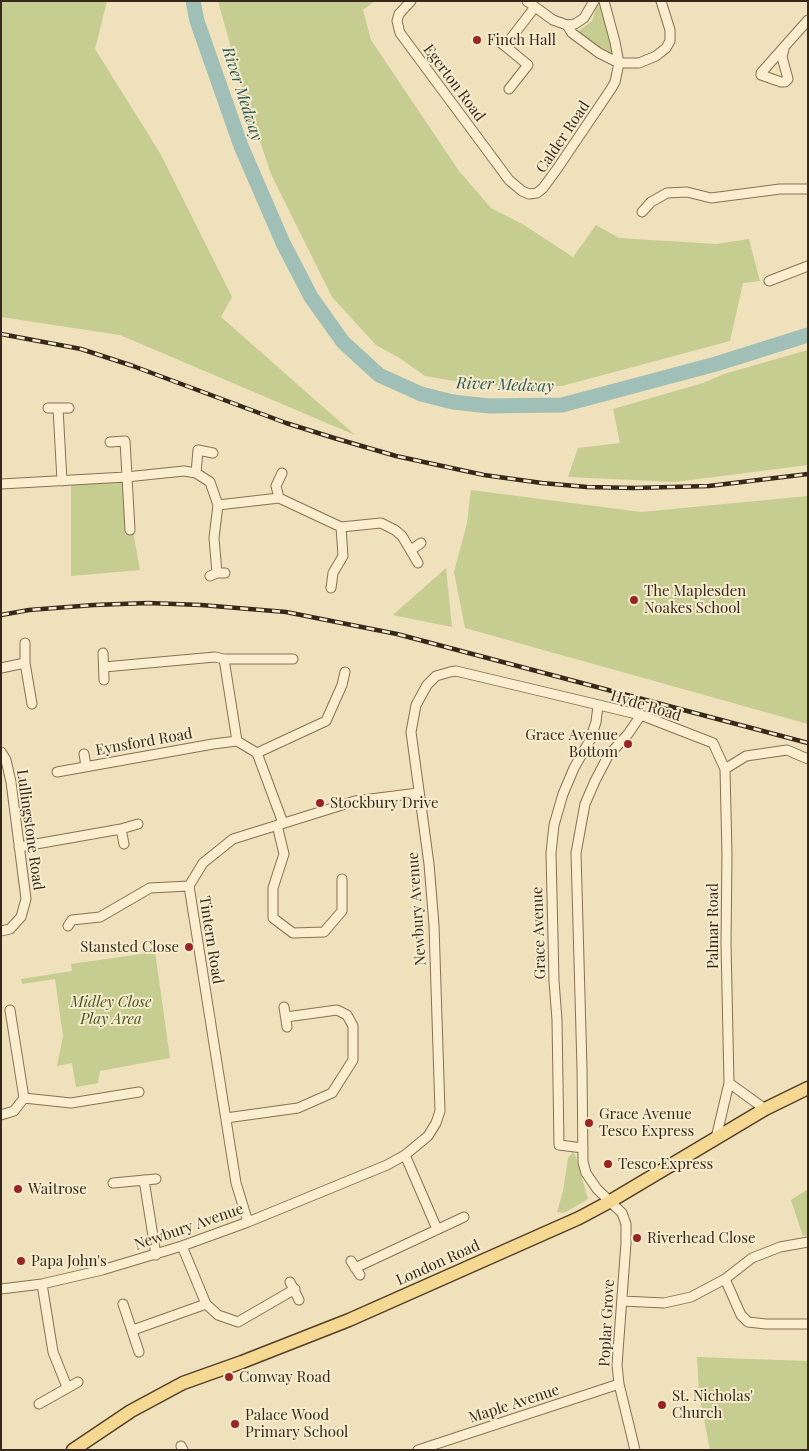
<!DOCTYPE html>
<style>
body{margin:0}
#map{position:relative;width:809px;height:1451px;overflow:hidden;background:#efe1bc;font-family:"Playfair Display",serif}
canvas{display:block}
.frame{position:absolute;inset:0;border:2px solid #36281b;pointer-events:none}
</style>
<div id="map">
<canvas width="809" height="1451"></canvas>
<div class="frame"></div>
</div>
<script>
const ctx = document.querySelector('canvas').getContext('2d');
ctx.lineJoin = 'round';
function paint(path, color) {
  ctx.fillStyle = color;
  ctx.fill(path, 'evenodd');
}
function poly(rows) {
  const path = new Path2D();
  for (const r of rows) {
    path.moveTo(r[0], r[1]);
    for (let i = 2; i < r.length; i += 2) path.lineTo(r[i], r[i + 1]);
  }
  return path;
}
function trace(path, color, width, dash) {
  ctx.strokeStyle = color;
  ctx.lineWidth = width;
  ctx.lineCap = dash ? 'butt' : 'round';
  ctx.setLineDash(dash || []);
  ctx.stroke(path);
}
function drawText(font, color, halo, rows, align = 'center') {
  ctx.font = font + ' "Playfair Display",serif';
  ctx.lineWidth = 4;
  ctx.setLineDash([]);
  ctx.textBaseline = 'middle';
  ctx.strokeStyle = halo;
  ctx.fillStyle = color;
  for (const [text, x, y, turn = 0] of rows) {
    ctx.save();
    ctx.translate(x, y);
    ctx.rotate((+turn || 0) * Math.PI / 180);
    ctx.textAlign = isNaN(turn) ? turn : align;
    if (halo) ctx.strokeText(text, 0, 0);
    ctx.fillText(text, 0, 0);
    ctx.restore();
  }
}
const green = poly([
 [1,1,107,1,95,49,160,153,232,297,221,317,355,435,120,335,1,317],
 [218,1,375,1,363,10,371,40,459,171,491,208,524,225,573,257,596,225,619,238,716,244,749,239,760,281,743,283,730,341,562,386,514,387,472,384,425,376,401,359,376,345,332,297,271,174,244,94],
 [599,4,602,7,612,48,612,52,607,55,577,32,592,21,597,5],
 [808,350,808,465,675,482,568,477,578,448,620,443,613,409,703,383,724,374],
 [124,482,140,570,71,576,71,485],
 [471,490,641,512,808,496,808,724,465,628,454,572,467,523],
 [446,568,452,627,393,615],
 [155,952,170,1058,100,1071,98,1083,76,1087,72,1063,57,1066,63,1036,55,979,22,984,21,979,72,971,71,964],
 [573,1152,576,1157,588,1199,564,1213,557,1212,563,1191,568,1158],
 [808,1189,808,1235,803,1236,791,1200],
 [697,1357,808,1361,808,1450,710,1450,699,1394]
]);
const river = poly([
 [193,1,197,21,241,146,283,243,311,297,343,342,379,375,421,394,453,402,489,406,562,405,716,364,808,335]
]);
const minor = poly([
 [411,1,399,14,397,21,400,33,509,180,522,191,529,194,537,193,543,188,557,169,611,89,615,82,619,63,639,63,656,56,666,48,670,41,670,30,661,1],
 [527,1,553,20,567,25,575,24,584,18,594,1],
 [567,25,572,33,599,53,619,63,615,42,604,1],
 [497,40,505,46,535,7],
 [505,46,528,65,509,89],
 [784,49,782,57,788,79,785,82,781,82,761,75,761,73,808,20],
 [642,212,651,202,667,193,687,192,711,198,780,189,808,189],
 [769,281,808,266],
 [48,408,69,408],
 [58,408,62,481],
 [110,442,125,441,130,530],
 [196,473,198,450,213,453],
 [1,484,126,477,184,471,196,473,210,482,218,505,214,538,217,573],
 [279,498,276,486,282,473],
 [218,505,279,498,341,527,381,523,395,530,402,536,418,563],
 [411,550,421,543],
 [210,576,217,573,225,573],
 [331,588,333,573,343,556,341,527],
 [25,643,25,663,32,704],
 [103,653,104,680],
 [224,659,293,659],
 [104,667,215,657,224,659,237,741,257,753,283,823],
 [1,668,25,663],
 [1,752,6,760,11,782,26,899,21,917,10,929,1,931],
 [257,753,326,721,342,685,345,672],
 [84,754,86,766],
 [725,769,746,756,787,750,808,759],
 [57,772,213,744,237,741],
 [277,825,284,854,273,888,273,918,293,933,324,932,342,911,342,879],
 [121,829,124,844],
 [19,847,121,829,138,824],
 [68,926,72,920,100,917,150,888,189,886],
 [284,1007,287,1027],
 [729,1083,765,1109],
 [24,1098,71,1103,139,1092],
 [1,1115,14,1111,24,1098,10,1010],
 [226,1118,298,1108,332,1093,353,1060,353,1026,347,1015,337,1010,286,1017],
 [583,1148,559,1145,557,1020,554,981,551,853,554,825,563,794,574,768,590,740,596,722,598,706],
 [405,1155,437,1229],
 [144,1180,156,1255],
 [113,1183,156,1179],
 [248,1222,236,1183,189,886,203,863,233,839,355,801,418,793],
 [182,1246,206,1304,218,1315,238,1322,295,1289],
 [351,1261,360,1275],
 [355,1268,464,1217],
 [725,1279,741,1315,748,1322,766,1324,808,1324],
 [290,1282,299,1300],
 [42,1284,53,1352,67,1387],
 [1,1289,42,1284,102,1270,182,1246,248,1222,387,1165,405,1155,428,1136,436,1123,440,1111,434,925,429,864,411,732,416,705,427,685,436,676,450,672,456,671,641,715,713,743,725,769,727,855,726,943,729,1083,716,1138],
 [622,1301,664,1303,691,1297,725,1279,752,1258,780,1247,808,1242],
 [123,1304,139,1352],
 [133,1330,206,1304],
 [39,1404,78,1382],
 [181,1446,183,1450],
 [418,1450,619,1384],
 [635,1450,619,1384,617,1365,626,1243,626,1224,622,1213,597,1189,586,1173,583,1162,582,1068,576,853,585,804,595,781,608,756,628,734,641,715]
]);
const primary = poly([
 [73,1450,131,1411,183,1383,242,1362,349,1320,579,1218,609,1202,765,1109,808,1088]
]);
const rail = poly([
 [1,334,81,349,133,366,286,423,334,438,396,456,484,475,542,483,587,487,634,488,709,486,808,474],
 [1,615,29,610,94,605,148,603,201,605,286,612,397,634,808,743]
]);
const markers = [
 [477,40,5,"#982523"],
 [634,600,5,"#982523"],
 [628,744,5,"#982523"],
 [320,803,5,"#982523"],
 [189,947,5,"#982523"],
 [589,1123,5,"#982523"],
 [608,1164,5,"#982523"],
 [18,1189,5,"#982523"],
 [637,1238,5,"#982523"],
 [21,1261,5,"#982523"],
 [229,1377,5,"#982523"],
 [662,1405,5,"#982523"],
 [235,1424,5,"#982523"]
];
const poiNames = [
 ["Finch Hall",487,40],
 ["The Maplesden",644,591],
 ["Noakes School",644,608],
 ["Grace Avenue",618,735,"right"],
 ["Bottom",618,752,"right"],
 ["Stockbury Drive",330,803],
 ["Stansted Close",179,947,"right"],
 ["Grace Avenue",599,1114],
 ["Tesco Express",599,1131],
 ["Tesco Express",618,1164],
 ["Waitrose",28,1189],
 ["Riverhead Close",647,1238],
 ["Papa John's",31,1261],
 ["Conway Road",239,1377],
 ["St. Nicholas'",672,1396],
 ["Church",672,1413],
 ["Palace Wood",245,1415],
 ["Primary School",245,1432]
];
const streetNames = [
 ["Egerton Road",454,83,53],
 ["Calder Road",563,137,-56],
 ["Hyde Road",646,706,17],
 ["Eynsford Road",144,742,-10],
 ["Lullingstone Road",30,830,82],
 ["Newbury Avenue",417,909,-94],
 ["Palmar Road",713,926,-90],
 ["Grace Avenue",539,933,-92],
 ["Tintern Road",211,940,81],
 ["Newbury Avenue",189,1227,-19],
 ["London Road",438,1263,-24],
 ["Poplar Grove",607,1323,-87],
 ["Maple Avenue",514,1404,-18]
];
const parkNames = [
 ["Midley Close",111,1002],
 ["Play Area",111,1019]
];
const waterNames = [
 ["River Medway",242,94,72],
 ["River Medway",505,385,2]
];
paint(green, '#c5cd90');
trace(river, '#a0c0b7', 15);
trace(minor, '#877155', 11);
trace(primary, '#543f2a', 15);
trace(minor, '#faeecf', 9);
trace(primary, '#f5d891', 12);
trace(rail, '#36281b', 4.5);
trace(rail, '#f6ebcc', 2.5, [8]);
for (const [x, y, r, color] of markers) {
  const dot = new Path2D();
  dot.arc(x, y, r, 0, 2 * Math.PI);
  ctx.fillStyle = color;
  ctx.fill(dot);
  trace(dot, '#f6ebcc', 2);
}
drawText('15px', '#36281b', '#f6ebcc', poiNames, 'left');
drawText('15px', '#36281b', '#f6ebcc', streetNames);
drawText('italic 15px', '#455320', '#f6ebcc', parkNames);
drawText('italic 16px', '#295654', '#f6ebcc', waterNames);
</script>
